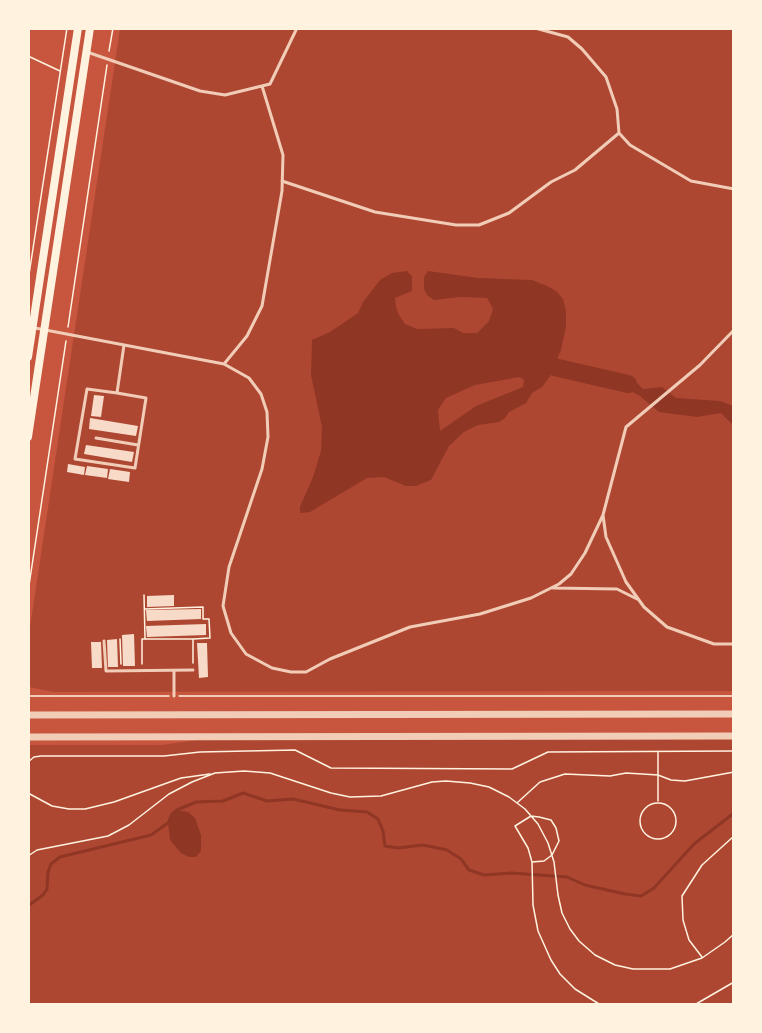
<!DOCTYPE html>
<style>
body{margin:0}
#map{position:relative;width:762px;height:1033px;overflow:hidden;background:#c8553d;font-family:Rubik,sans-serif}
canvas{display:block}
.frame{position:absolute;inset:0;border:30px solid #fff3e0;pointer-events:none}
</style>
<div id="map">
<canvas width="762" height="1033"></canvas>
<div class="frame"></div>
</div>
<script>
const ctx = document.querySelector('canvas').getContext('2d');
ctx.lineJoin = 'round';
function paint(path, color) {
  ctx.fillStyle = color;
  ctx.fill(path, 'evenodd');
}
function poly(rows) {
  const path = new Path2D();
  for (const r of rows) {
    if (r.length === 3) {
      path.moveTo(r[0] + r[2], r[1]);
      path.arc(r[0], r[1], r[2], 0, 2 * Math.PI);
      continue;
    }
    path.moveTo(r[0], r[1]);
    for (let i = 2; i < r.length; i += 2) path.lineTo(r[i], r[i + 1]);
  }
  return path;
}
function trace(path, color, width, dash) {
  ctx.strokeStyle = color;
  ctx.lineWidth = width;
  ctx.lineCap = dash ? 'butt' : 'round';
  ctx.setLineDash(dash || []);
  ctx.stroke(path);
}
const green = poly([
 [120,29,733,29,733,691,54,692,29,687,29,634],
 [733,739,733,1004,29,1004,29,745,162,745,197,740]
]);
const water = poly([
 [407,271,412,276,412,291,395,298,396,307,399,315,405,324,417,329,454,328,463,333,477,333,489,321,493,309,487,298,460,297,434,300,427,295,424,289,424,277,428,271,478,278,532,280,547,286,556,291,563,299,566,311,566,327,561,350,550,376,542,387,532,393,526,403,509,412,505,418,499,422,478,425,464,432,449,446,431,480,416,486,406,486,384,477,367,478,310,512,300,513,300,507,313,477,321,451,322,427,311,375,312,340,330,332,358,313,363,302,380,280,392,273],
 [520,377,524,380,523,387,476,406,440,431,438,410,446,398,475,385],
 [628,380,635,381,643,389,662,387,676,398,720,401,733,406,733,425,721,413,697,417,659,412,640,396,627,389],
 [177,810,188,812,195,818,201,835,201,851,196,857,189,857,181,853,170,840,168,823,172,814]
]);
const stream = poly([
 [28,906,43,895,47,889,48,872,51,864,60,857,151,835,168,823,172,814,177,810,196,802,223,801,243,793,267,801,293,799,340,810,367,812,378,819,383,831,385,846,398,848,423,845,447,850,461,859,469,870,484,875,511,873,567,877,585,885,625,894,641,896,654,888,694,844,734,813]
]);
const river = poly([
 [554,367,628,384]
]);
const building = poly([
 [94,395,104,396,101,417,91,416],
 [90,418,138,426,136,436,89,429],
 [86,445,134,452,132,462,84,454],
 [68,464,85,467,84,475,67,472],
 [87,466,108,469,107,478,85,475],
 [110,469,130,472,129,482,108,479],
 [174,595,174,606,147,607,147,596],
 [201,609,201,619,147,621,146,610],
 [206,624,206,635,147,637,146,626],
 [134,634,135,666,123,666,122,635],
 [117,639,118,667,108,667,107,640],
 [91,642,101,642,102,668,92,668],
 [197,643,207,643,208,677,199,678]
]);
const path = poly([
 [109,51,113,28],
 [28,56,60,71],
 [28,281,67,28],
 [68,327,107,65],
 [28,592,66,341],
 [144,595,145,638],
 [145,609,203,607,203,619,209,619,210,638,193,639],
 [120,639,121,664],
 [142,664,142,639,193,639,193,663],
 [28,696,169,696],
 [179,696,734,696],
 [28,762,34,757,41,756,164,756,200,752,295,750,331,768,512,769,548,752,734,751],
 [28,793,52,806,69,809,85,809,114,802,181,778,210,774],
 [658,801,658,752],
 [518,802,540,782,565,774,610,776,626,773,658,775,671,780,685,781,734,772],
 [658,821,18],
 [28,856,37,850,108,836,129,825,169,794,192,782,215,773,244,771,270,773,331,793,350,797,381,796,432,782,446,781,470,783,489,787,509,797,525,809,538,824,548,843,554,862,558,895,562,913,570,929,579,941,595,955,615,965,633,969,670,969,702,958,725,942,734,934],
 [532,862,544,861,552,855,559,841,556,828,551,820,539,817,531,816,515,826,528,848,532,862,533,905,538,931,551,960,560,974,575,989,599,1004],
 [702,957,689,940,683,920,682,896,702,865,734,836],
 [696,1004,734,982]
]);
const service = poly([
 [535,28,568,37,582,49,606,77,617,109,619,133,630,145,691,181,734,189],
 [87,52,200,91,225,95,270,84,297,28],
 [282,181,375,212,456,225,479,225,509,213,551,182,575,170,619,133],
 [35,328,224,364,249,378,261,394,267,412,268,437,262,469,229,567,223,606,231,633,246,654,272,668,291,672,306,672,330,659,410,627,480,614,531,598,559,584,571,574,585,553,603,515],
 [734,330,700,365,626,427,603,515,606,537,626,582,644,607,667,627,714,644,734,644],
 [224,364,247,336,262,306,282,191,283,155,262,86],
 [117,393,146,398,135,468,75,459,87,389,117,393,124,345],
 [96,438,138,445],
 [553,588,617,589,637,599],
 [104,641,106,671,193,670],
 [174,671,174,696]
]);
const tertiary = poly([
 [28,715,734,714],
 [28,737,734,736]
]);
const secondary = poly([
 [28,357,78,28],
 [28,437,90,28]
]);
paint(green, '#ae4732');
paint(water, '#8f3625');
trace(stream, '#8f3625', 3);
trace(river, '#8f3625', 18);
paint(building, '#f7dbc8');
trace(path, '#fff3e0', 1.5);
trace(service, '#f1ccb7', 3);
trace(tertiary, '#f1ccb7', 7);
trace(secondary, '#fff3e0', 8);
</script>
